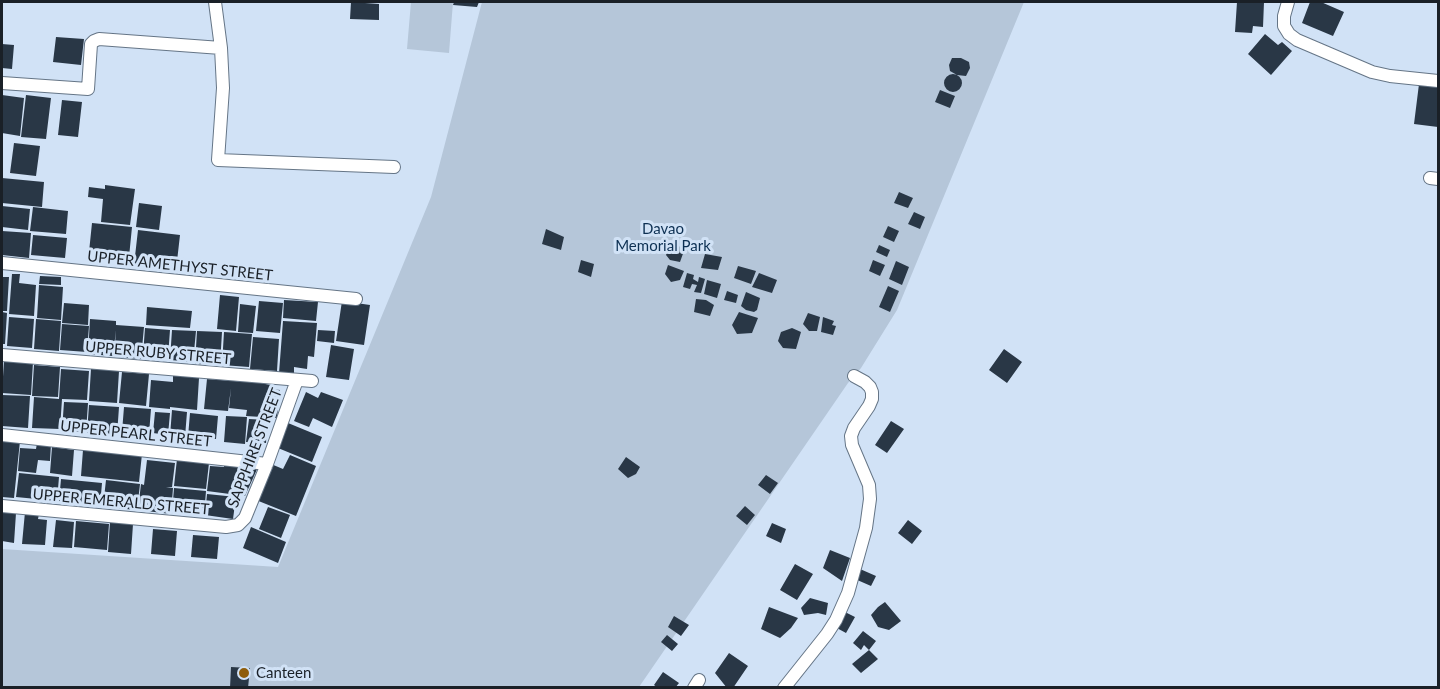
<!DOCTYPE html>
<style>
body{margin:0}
#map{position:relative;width:1440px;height:689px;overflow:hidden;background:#d1e2f6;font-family:Lato,sans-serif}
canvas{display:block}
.frame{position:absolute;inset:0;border:3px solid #1a2027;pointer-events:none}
</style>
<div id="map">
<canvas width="1440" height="689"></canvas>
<div class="frame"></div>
</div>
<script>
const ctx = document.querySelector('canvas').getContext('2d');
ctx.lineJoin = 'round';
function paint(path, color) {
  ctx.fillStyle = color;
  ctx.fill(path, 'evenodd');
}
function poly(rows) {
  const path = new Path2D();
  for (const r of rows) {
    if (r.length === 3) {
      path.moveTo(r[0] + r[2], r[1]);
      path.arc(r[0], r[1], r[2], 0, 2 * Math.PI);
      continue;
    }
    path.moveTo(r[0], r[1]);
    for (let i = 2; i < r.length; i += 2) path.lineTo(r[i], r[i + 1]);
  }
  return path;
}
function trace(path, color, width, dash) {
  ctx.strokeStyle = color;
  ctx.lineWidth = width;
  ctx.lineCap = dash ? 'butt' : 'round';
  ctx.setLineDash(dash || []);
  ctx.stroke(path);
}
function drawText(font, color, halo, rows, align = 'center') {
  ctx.font = font + ' Lato,sans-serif';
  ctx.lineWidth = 6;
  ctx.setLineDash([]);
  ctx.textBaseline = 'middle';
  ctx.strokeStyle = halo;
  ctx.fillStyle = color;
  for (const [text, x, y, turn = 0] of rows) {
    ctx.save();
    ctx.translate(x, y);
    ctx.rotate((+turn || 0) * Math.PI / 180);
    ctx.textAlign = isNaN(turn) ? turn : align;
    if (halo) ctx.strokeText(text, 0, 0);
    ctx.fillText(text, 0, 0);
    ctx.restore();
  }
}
const green = poly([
 [411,2,453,2,449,53,407,49],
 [482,2,1024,2,897,310,861,368,848,383,639,687,2,687,2,549,278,567,431,197]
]);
const building = poly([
 [351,2,379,4,379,20,350,19],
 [454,2,479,2,477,7,453,5],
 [1237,2,1264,2,1263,27,1253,26,1252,33,1235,32],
 [1310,2,1321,2,1344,12,1333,36,1302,23],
 [1265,34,1278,45,1282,42,1292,51,1271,75,1248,54],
 [56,37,84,39,81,65,53,62],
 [2,44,14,45,12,69,2,68],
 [952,58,961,58,969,62,970,68,966,76,957,75,950,71,949,65],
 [953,83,9],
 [1419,84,1438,86,1437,96,1438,97,1438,127,1414,124],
 [940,90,955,96,950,108,935,102],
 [2,95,24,98,20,136,2,133],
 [26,95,51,98,46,139,21,137],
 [62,100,82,102,78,137,58,135],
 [14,143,40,146,36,176,10,173],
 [2,178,44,182,42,207,2,203],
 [105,185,135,189,130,225,101,222,103,199,88,197,89,187,105,189],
 [899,192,913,198,908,208,894,203],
 [139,203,162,206,159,230,136,227],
 [2,206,30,209,28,230,2,227],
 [33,207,68,211,66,234,30,231],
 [914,212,925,217,920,229,908,224],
 [92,223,132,227,129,257,89,252],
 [888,226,899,231,894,242,883,237],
 [546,229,564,237,561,250,542,244],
 [138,230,180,235,176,270,134,265],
 [2,231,31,233,29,258,2,255],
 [33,235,67,238,65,258,31,255],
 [670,244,685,248,680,262,670,260,666,255],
 [879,245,890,250,887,257,876,252],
 [705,254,722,257,718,270,701,268],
 [581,260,594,264,591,277,578,272],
 [873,260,885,265,880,276,869,271],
 [896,261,909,267,902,285,889,279],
 [668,265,684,271,680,280,671,282,665,274],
 [738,266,756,271,751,284,734,278],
 [687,273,694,275,693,279,698,282,699,277,705,279,701,293,694,292,697,285,692,284,690,289,683,287],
 [759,273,777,280,772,293,752,287],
 [12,274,20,274,19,283,36,285,34,316,9,314],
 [40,276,61,277,61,285,39,284],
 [2,277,9,277,7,311,2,311],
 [707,280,721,284,717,298,704,294],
 [39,285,63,287,61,320,37,318],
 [888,286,899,291,890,312,879,307],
 [727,291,738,295,736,303,724,300],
 [746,292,760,298,757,310,754,312,746,310,741,306],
 [220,295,239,297,236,331,217,329],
 [696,299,706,300,714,305,710,316,694,312],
 [284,300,318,302,316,321,283,318],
 [259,301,283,303,280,333,256,331],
 [342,301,370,305,364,345,336,341],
 [64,303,89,305,88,325,62,323],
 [240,304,256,306,253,333,238,332],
 [147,307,192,311,190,328,146,325],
 [2,312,7,313,5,344,2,344],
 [739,312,758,318,752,333,737,334,732,325],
 [808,313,820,317,817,331,809,331,803,324],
 [9,317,34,319,32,348,7,346],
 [823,317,834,321,832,325,836,326,833,335,821,332],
 [36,319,61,321,59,351,34,349],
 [90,319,116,321,116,325,144,327,141,359,114,357,116,330,113,356,88,354],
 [283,321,317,323,314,357,308,356,307,369,294,367,294,374,279,373],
 [62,324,89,326,87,352,60,350],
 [145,328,170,330,168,357,143,355],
 [792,328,801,332,796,349,783,348,778,341,781,332],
 [172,330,196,331,193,362,170,360],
 [318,330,335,331,334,343,317,341],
 [197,331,222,332,220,365,195,364],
 [224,332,252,334,249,367,222,365],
 [253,337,279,339,277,371,250,369],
 [331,345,354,349,349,380,326,377],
 [1004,349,1022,362,1007,383,989,370],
 [4,360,33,362,31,395,2,393],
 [34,365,60,367,58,397,32,396],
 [61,369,89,371,87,400,62,399,60,429,32,428,34,397,59,399],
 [91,369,119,371,117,403,89,401],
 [122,372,149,374,146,406,119,403],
 [173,375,199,378,197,410,170,407,170,409,149,407,151,380,173,382],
 [207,379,261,383,270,385,270,389,280,390,277,418,246,416,247,410,229,408,231,388,228,411,204,409],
 [306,392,318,398,321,392,343,400,332,427,313,418,309,427,294,421],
 [2,395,30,396,28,428,2,426],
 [64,402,88,403,86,432,62,431],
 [89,405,119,407,117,435,87,433],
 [124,407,151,409,149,434,122,432],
 [172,410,187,412,185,437,170,436],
 [155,412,170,413,168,435,153,433],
 [190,413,218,416,216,439,188,437],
 [226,416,247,417,245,444,224,442],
 [249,419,267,420,266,443,246,442],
 [891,421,904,429,887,453,875,445],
 [288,423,322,437,312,462,278,448],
 [2,439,20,441,14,498,2,497],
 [37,443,51,444,50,461,38,460,36,473,18,471,20,448,36,449],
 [52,447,74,450,72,476,50,473],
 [83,450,142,454,139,482,81,476],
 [290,455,316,466,296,516,256,500,271,464,283,469],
 [626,457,640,467,636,474,628,478,618,469],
 [177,459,209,463,206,489,174,486],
 [147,460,175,463,172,487,166,487,173,488,171,514,138,510,141,484,144,485],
 [224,463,258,467,245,496,207,491,210,466,224,467],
 [19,473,59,477,57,501,16,497],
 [766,475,778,483,770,494,758,485],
 [61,479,102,483,100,506,59,501],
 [106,480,140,484,137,510,103,507],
 [174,488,206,491,204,516,172,513],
 [207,494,236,497,233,519,205,515],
 [745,506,755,515,747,525,736,516],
 [268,507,290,515,281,538,259,529],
 [2,511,16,513,14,543,2,541],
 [25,512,39,514,38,519,47,520,45,545,22,544],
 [56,520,74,522,72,548,53,547],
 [908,520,922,531,912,544,898,533],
 [76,521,109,524,107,550,74,547],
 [110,522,133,524,131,554,108,552],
 [772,523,786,529,781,543,766,536],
 [251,527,286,542,278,563,243,548],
 [153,529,177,531,175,556,151,554],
 [193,535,219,537,217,559,191,557],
 [830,550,850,558,842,581,823,568],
 [795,564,813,574,797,600,780,590],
 [860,569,876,576,871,586,855,579],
 [810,598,828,603,826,615,818,613,804,615,801,608],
 [885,602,901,621,889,630,878,627,871,615,878,607],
 [769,607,798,618,791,628,780,638,761,629],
 [843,611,855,617,846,633,835,627],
 [674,616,689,625,681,636,668,627],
 [863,631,876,641,869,650,878,659,861,673,852,664,869,650,864,645,861,650,853,643],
 [667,635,678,644,672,651,661,642],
 [729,653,748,666,733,688,727,688,715,673],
 [231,667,250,668,248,688,230,688],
 [663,672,679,683,675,688,658,688,654,685]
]);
const street = poly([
 [215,2,221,48,223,88,218,160,394,167],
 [1288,2,1284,16,1284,26,1289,34,1297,40,1372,72,1390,76,1438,81],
 [2,83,88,89,91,44,94,41,99,39,221,48],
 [1430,178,1438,179],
 [2,263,356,299],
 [2,355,312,381],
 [2,435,267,464],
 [2,506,226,527,238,525,245,518,267,464,297,380],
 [694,688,699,680],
 [784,688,827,634,836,620,848,593,866,528,870,499,869,485,852,445,851,436,854,428,869,406,872,399,872,392,870,387,865,382,854,376]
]);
const markers = [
 [244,673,6,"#8f5d0b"]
];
const parkNames = [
 ["Davao",663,229],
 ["Memorial Park",663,246]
];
const streetNames = [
 ["UPPER AMETHYST STREET",180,266,6],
 ["UPPER RUBY STREET",158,353,5],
 ["UPPER PEARL STREET",136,434,6],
 ["SAPPHIRE STREET",255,448,-69],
 ["UPPER EMERALD STREET",121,502,5]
];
const poiNames = [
 ["Canteen",256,673]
];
paint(green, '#b5c6d9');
paint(building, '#293746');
trace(street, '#657586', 14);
trace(street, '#fff', 12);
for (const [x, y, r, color] of markers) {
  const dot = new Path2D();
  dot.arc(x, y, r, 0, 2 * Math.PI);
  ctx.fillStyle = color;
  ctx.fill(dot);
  trace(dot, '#d1e2f6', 2);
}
drawText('15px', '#0d3053', '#d1e2f6', parkNames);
drawText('15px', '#1a2027', '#d1e2f6', streetNames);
drawText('15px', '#1a2027', '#d1e2f6', poiNames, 'left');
</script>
